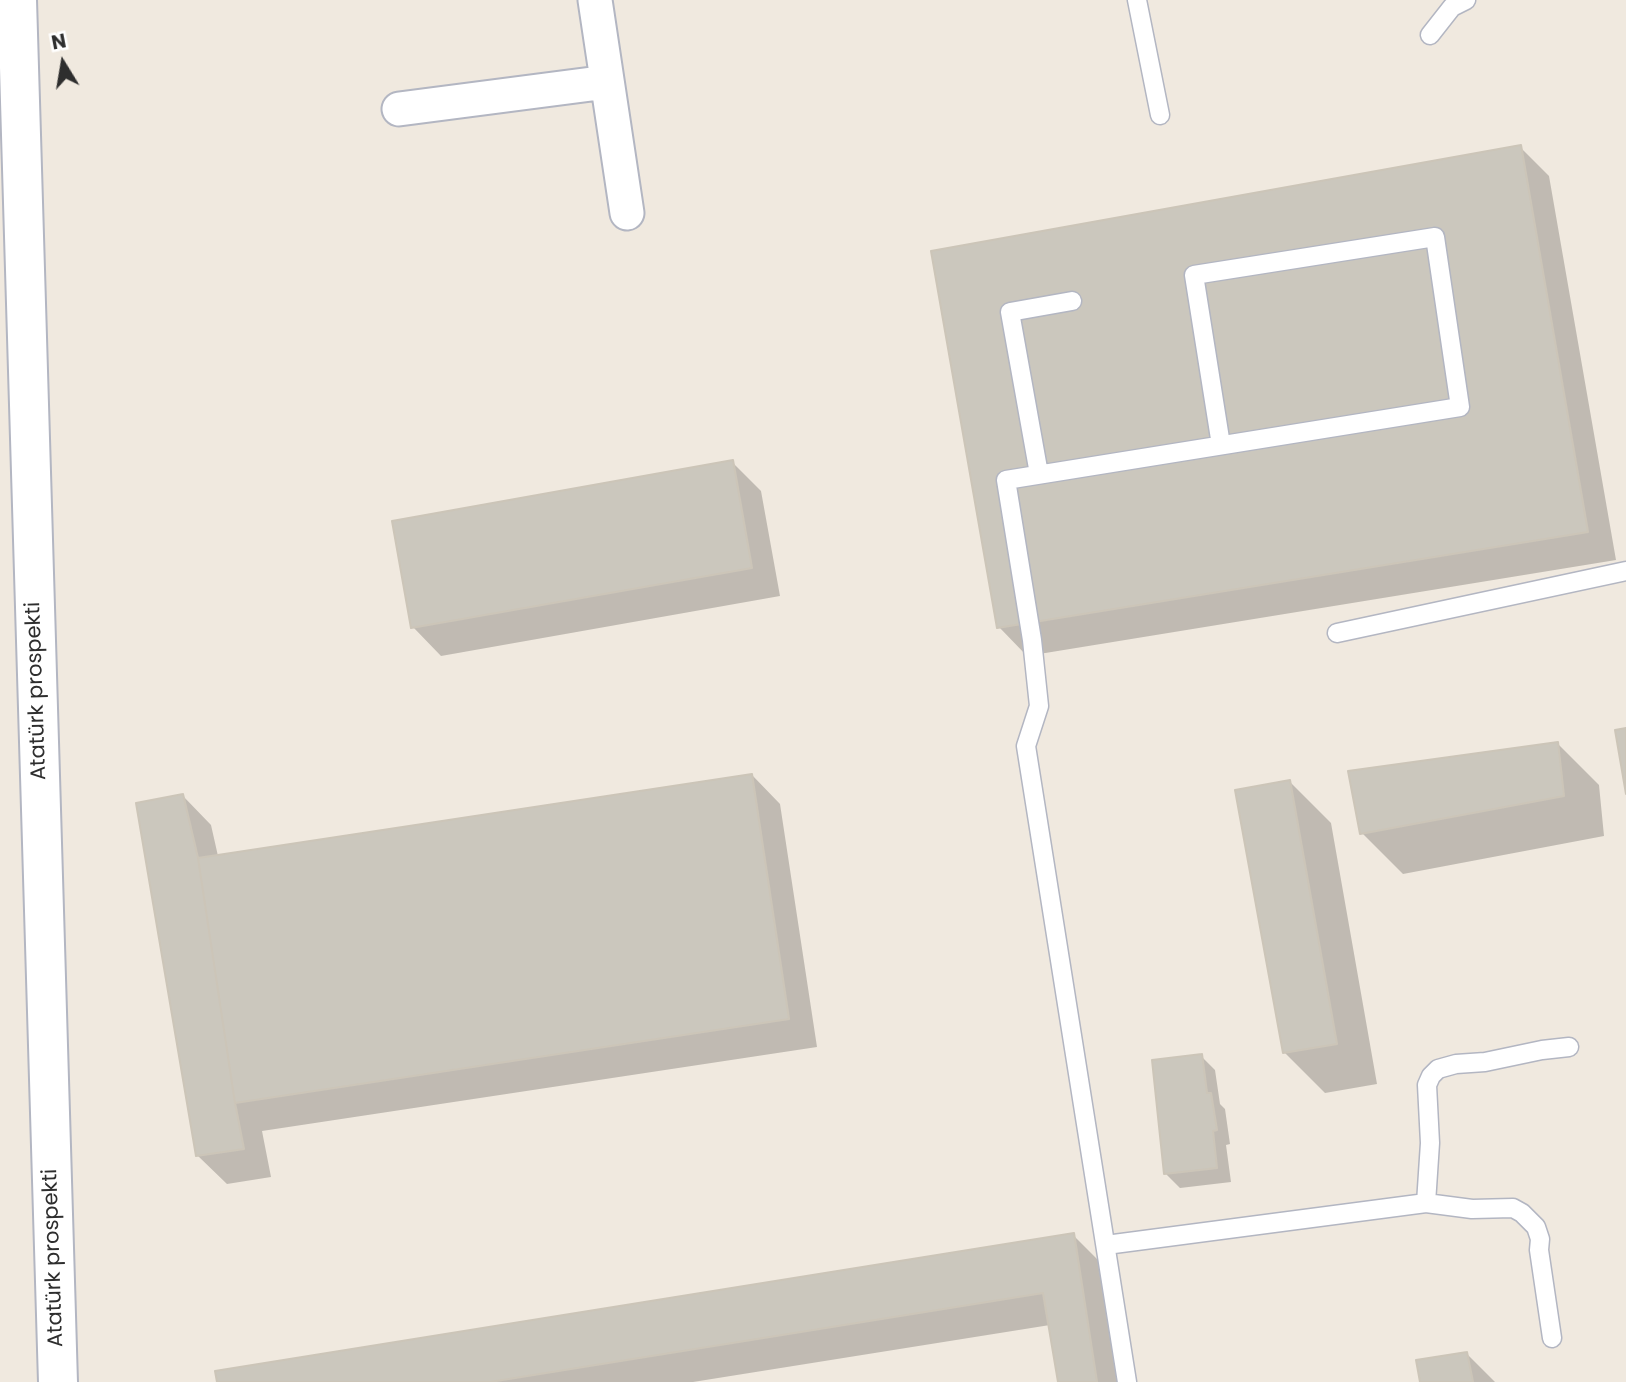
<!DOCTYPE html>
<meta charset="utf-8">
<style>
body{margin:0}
#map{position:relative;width:1626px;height:1382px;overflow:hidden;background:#f0e9df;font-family:Poppins,sans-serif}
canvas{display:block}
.north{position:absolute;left:28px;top:28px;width:70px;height:70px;-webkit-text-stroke:5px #fff;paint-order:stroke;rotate:349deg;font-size:19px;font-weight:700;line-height:28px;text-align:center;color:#2e2e2e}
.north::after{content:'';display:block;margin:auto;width:24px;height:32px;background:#2e2e2e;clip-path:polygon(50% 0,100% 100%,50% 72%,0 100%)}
</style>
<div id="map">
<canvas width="1626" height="1382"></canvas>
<div class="north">N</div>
</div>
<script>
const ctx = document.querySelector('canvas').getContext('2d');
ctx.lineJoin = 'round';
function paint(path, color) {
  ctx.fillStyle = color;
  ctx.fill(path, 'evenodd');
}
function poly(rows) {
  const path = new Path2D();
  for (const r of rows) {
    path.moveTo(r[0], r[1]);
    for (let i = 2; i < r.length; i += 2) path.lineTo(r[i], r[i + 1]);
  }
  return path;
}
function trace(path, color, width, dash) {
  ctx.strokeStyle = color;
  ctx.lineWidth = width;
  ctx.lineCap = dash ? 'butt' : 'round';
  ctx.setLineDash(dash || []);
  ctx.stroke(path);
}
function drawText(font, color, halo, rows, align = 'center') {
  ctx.font = font + ' Poppins,sans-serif';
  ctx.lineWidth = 6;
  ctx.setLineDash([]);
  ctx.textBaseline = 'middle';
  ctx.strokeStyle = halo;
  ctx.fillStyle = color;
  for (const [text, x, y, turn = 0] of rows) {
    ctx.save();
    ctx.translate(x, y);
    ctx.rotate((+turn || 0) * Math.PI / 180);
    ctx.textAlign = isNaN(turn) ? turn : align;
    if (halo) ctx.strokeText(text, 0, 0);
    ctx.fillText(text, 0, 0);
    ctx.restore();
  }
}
const shadow = poly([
 [1520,147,1549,176,1616,560,1027,656,999,627],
 [732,462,761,491,780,596,441,656,413,627],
 [1558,744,1599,785,1604,836,1403,874,1362,833],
 [752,775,780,804,817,1047,262,1131,271,1177,227,1184,198,1156,183,796,211,825,218,856],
 [1290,782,1331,823,1377,1084,1325,1093,1284,1052],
 [1201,1056,1215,1070,1220,1104,1225,1109,1230,1144,1226,1145,1231,1182,1180,1188,1166,1174],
 [1073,1235,1102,1264,1121,1382,1059,1382,1050,1325,693,1382,219,1382],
 [1467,1354,1495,1382,1422,1382]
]);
const building = poly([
 [1521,145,1588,532,997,628,931,251,1521,145],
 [733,460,752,568,411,628,392,521,733,460],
 [1626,728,1626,794,1615,730,1626,728],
 [1558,742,1564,796,1360,834,1348,771,1558,742],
 [752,774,789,1019,235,1103,198,858,752,774],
 [1290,780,1337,1044,1283,1053,1235,790,1290,780],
 [183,794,198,858,235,1103,244,1149,196,1156,136,803,183,794],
 [1202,1054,1207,1093,1211,1093,1217,1130,1213,1131,1217,1168,1164,1174,1152,1060,1202,1054],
 [1074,1233,1097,1382,1058,1382,1043,1293,490,1382,217,1382,215,1371,1074,1233],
 [1467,1352,1473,1382,1420,1382,1416,1360,1467,1352]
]);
const service = poly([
 [1137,0,1160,115],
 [1430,35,1452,7,1466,0],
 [1039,474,1010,312,1072,301],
 [1337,633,1626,571],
 [1426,1203,1430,1143,1427,1085,1431,1076,1438,1069,1456,1064,1485,1062,1542,1050,1569,1047],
 [1106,1245,1426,1203,1472,1209,1513,1208,1522,1213,1536,1227,1540,1239,1539,1250,1552,1338],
 [1127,1382,1026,746,1039,706,1032,640,1006,480,1460,407,1435,237,1194,275,1221,445]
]);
const minor = poly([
 [595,0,627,213],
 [399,109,607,82]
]);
const secondary = poly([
 [17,0,58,1382]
]);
const streetNames = [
 ["Atatürk prospekti",37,691,-92],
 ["Atatürk prospekti",54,1258,-92]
];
paint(shadow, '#0003');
paint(building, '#cbc7bd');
trace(building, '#ccc5b8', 2);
trace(service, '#b3b6c2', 21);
trace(minor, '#b3b6c2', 37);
trace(secondary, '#b3b6c2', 42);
trace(service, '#fff', 18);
trace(minor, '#fff', 33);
trace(secondary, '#fff', 38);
drawText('21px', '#2e2e2e', '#fff', streetNames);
</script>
